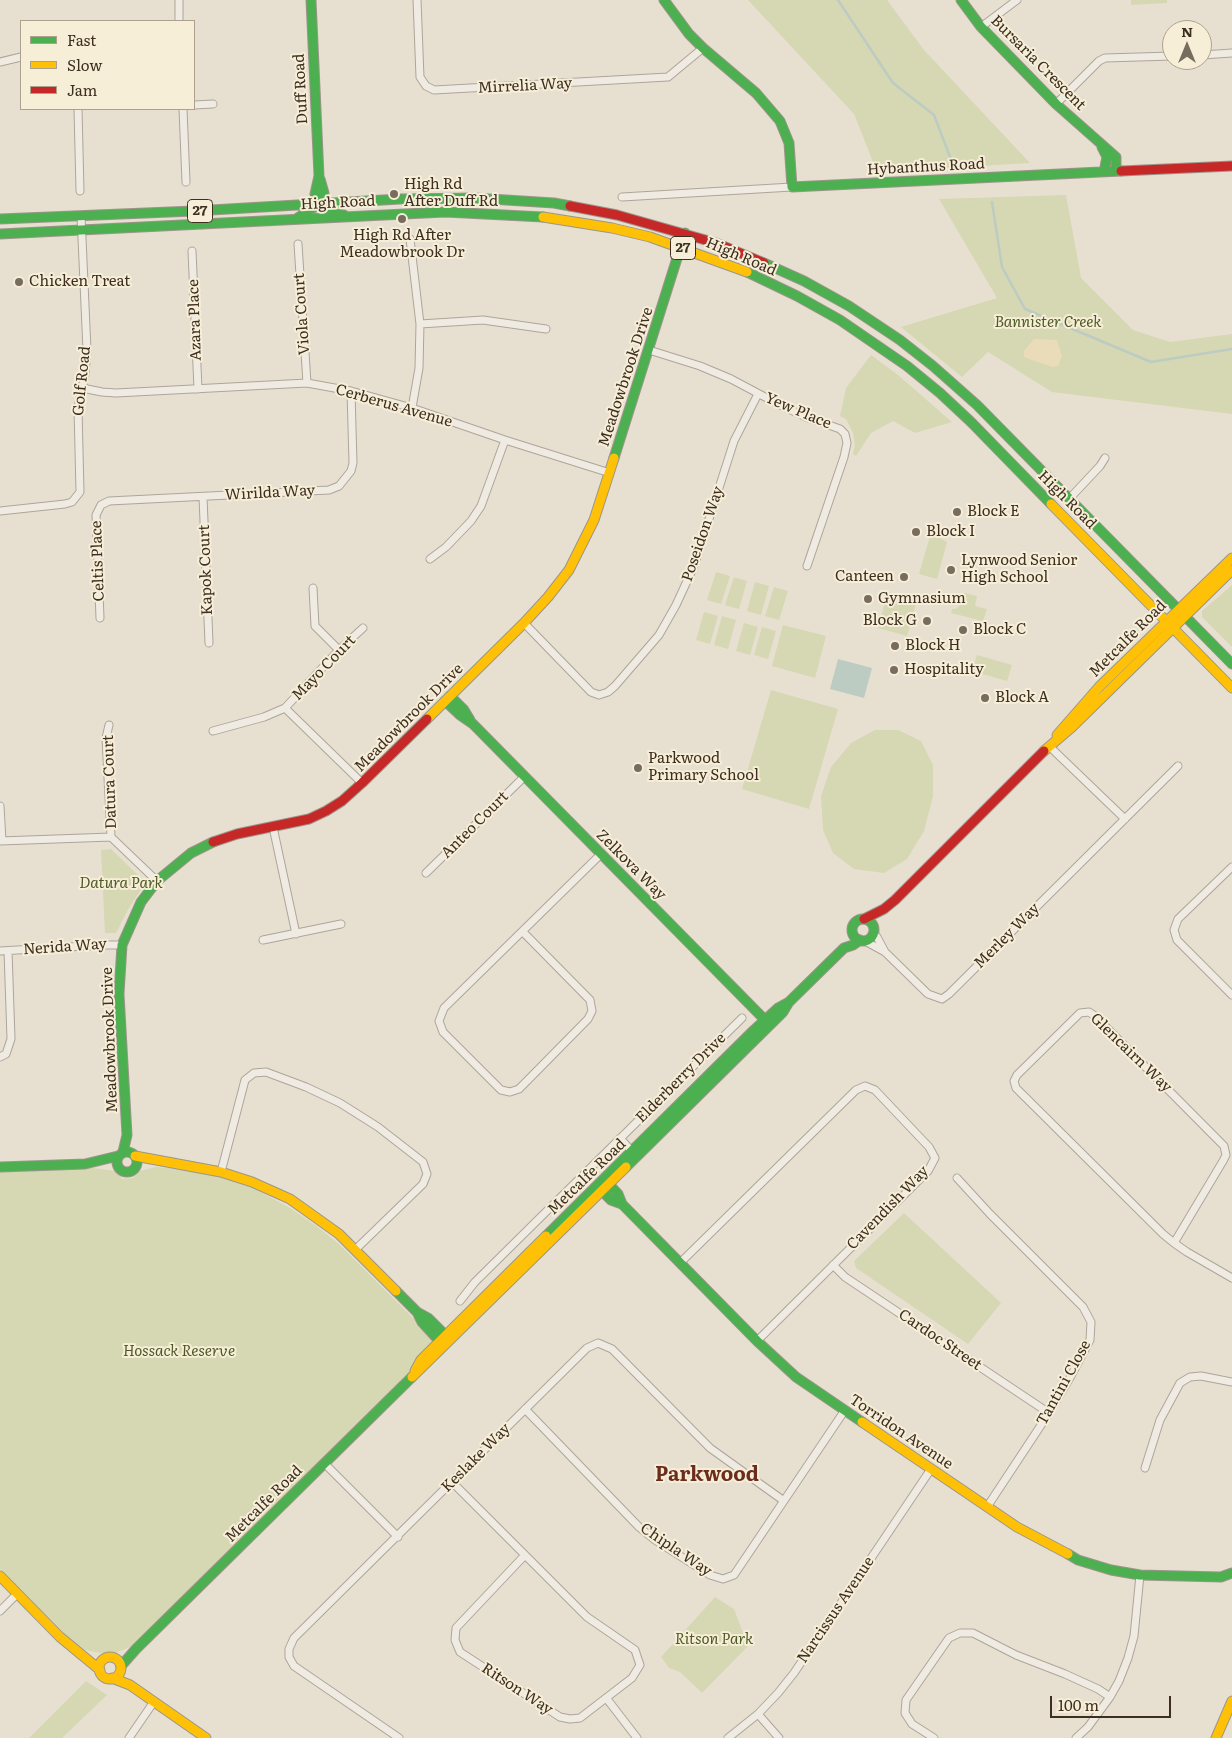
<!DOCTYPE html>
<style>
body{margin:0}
#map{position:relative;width:1232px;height:1738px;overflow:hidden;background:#e7e0d1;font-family:Literata,serif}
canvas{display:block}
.legend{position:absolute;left:20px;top:20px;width:175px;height:90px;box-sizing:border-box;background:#f7eed8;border:1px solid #ada18e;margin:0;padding:6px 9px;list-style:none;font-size:15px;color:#3d2e20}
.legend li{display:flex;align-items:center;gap:10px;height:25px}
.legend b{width:25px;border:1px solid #ada18e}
.north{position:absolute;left:1162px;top:20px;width:50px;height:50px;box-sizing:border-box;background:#f7eed8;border:1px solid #ada18e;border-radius:50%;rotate:0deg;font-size:14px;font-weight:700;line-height:20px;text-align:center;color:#3d2e20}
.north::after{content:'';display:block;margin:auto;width:18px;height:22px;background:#786c5e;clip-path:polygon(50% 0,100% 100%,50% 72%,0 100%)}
.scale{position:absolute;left:1050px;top:1696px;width:121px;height:22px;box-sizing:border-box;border:2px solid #3d2e20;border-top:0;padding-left:6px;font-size:15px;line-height:18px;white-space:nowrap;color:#3d2e20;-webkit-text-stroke:4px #f7eed8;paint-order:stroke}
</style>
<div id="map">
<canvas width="1232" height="1738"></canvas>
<ul class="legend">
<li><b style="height:6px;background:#4caf50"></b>Fast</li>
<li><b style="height:6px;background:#ffc107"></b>Slow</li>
<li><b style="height:6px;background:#c62828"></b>Jam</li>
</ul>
<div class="north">N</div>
<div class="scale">100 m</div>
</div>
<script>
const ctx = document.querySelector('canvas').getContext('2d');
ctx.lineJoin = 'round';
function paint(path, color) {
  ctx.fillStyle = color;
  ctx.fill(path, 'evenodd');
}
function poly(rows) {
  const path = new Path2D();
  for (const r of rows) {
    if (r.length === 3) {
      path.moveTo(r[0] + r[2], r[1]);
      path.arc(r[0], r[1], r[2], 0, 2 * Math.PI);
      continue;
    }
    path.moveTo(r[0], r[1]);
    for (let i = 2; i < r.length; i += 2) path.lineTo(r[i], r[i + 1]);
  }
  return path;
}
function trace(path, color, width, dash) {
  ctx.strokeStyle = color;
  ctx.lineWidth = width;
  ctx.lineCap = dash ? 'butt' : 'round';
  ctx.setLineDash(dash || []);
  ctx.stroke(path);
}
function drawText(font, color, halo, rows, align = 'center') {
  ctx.font = font + ' Literata,serif';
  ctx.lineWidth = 4;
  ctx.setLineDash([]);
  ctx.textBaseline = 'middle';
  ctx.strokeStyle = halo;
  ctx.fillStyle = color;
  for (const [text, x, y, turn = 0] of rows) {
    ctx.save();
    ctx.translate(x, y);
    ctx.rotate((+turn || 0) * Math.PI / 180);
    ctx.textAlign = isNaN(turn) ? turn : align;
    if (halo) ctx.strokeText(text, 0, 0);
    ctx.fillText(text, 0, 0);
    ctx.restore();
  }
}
const green = poly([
 [748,0,887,0,924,50,1030,163,877,172,854,114],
 [1131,0,1167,0,1167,3,1131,5],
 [1066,195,1081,278,1133,330,1170,342,1232,334,1232,414,1052,392,988,352,962,377,901,327,997,298,939,199],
 [871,355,898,375,952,422,915,433,893,421,871,433,856,456,853,454,855,445,853,433,846,419,840,416,846,388],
 [933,526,938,537,947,542,937,579,919,574],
 [716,572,730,576,721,604,707,600],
 [734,577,747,581,739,609,725,605],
 [755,582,769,586,761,615,747,611],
 [1232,585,1232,647,1202,617,1202,611],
 [774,587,788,591,779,620,765,616],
 [888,592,917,600,907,636,878,628],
 [964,593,977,596,975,606,987,609,983,621,951,613,952,609,956,609,960,605],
 [704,612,718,616,710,644,696,640],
 [722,616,736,620,728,649,714,645],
 [744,623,758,627,750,655,736,651],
 [783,625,826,636,815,678,772,666],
 [762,627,776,631,768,659,754,655],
 [977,655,1012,665,1007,681,972,671],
 [771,690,838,709,809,809,742,789],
 [875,730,898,730,921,741,933,765,933,796,924,831,907,859,884,873,854,869,833,853,823,830,821,796,831,767,851,743],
 [111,849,142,879,142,888,129,908,116,933,105,933,101,850],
 [156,1167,179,1169,220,1177,255,1189,290,1208,315,1225,339,1244,431,1336,432,1341,430,1348,410,1377,141,1637,130,1647,115,1653,106,1654,85,1650,73,1642,0,1569,0,1172,92,1168,116,1171,122,1179,133,1178,140,1171],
 [904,1213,1001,1303,968,1344,856,1268,854,1261],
 [715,1597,734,1609,748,1646,702,1693,680,1672,669,1668,661,1657],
 [86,1681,107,1695,62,1738,29,1738]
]);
const sand = poly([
 [1034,339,1057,340,1062,356,1058,366,1052,367,1024,357,1024,351]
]);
const water = poly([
 [838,659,872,668,864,698,830,689]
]);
const stream = poly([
 [838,0,893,83,934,115,954,167],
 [992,202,1002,267,1025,309,1151,362,1232,349]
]);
const street = poly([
 [179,0,179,21],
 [417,0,420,77,426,86,434,90,668,77,703,48],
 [981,27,1017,0],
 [1202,55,1232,53],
 [0,62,21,57],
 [1056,104,1099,61,1105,58,1172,56],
 [194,105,213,104],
 [78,109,80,191],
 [183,109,186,182],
 [622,197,792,187],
 [410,239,420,324,419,368,412,408],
 [298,244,307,383],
 [192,251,198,389],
 [420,324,483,320,546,329],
 [649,350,700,366,731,379,780,405,806,417,840,429,845,434,847,443,844,457,807,566],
 [82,388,102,392,116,393,307,383,351,391,412,408,505,440,610,473],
 [203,497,209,643],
 [1069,499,1100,466,1105,458],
 [0,511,65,504,72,502,80,492,78,408,85,374,87,350,81,216],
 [430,559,446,547,471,521,481,506,505,440],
 [313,588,315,626,339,650],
 [100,618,96,515,101,505,109,501,329,490,339,486,351,471,353,463,351,391],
 [524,623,591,692,599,695,608,692,615,686,659,635,676,605,694,566,734,441,758,394],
 [285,708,362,783],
 [109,725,106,738,111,837,157,881],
 [213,731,264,717,285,708,339,650,363,628],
 [1049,746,1125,819],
 [0,806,2,841],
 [273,827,296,934],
 [0,841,111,837],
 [1232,867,1178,919,1174,930,1177,940,1232,995],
 [426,873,524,777],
 [523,932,590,1000,592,1011,588,1019,519,1089,510,1092,501,1090,443,1032,439,1021,444,1008,601,854],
 [873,933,877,937,885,952],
 [263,940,341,924],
 [865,941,885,952,928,994,942,999,949,994,1178,766],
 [0,951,103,945,122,945],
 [0,1057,6,1054,11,1039,8,951],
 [620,1138,635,1155],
 [221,1172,245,1080,254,1073,266,1072,306,1087,340,1103,378,1127,423,1162,427,1174,423,1184,356,1249],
 [957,1178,990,1214,1083,1307,1091,1322,1090,1340,1071,1376,1049,1413,987,1507],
 [1174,1243,1223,1161,1226,1155,1224,1146,1095,1016,1089,1012,1080,1013,1017,1075,1014,1081,1016,1088,1163,1234,1174,1243,1187,1252,1232,1278],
 [680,1263,856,1090,865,1086,875,1090,929,1147,935,1158,928,1171,757,1341],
 [833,1265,845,1277,1049,1413],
 [460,1301,475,1282,742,1018],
 [525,1409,639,1527,655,1540,710,1575,723,1579,734,1575,845,1410],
 [324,1463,398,1537],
 [1145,1468,1160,1420,1180,1383,1190,1377,1201,1376,1232,1382],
 [452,1482,525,1555,456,1628,455,1640,460,1652,560,1717,570,1719,580,1718,632,1678,640,1665,635,1650,587,1617,525,1555],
 [0,1611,17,1594],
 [607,1699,637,1738],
 [758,1714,779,1738],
 [129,1738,153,1703],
 [399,1738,294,1666,289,1657,289,1649,294,1638,587,1348,598,1343,612,1349,710,1448,784,1501],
 [728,1738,758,1714,778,1693,794,1673,931,1469],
 [934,1738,912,1724,905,1713,906,1700,949,1638,960,1633,973,1633,1016,1655,1065,1674,1098,1689,1110,1697],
 [1076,1738,1088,1727,1110,1697,1119,1681,1128,1658,1134,1636,1140,1575]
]);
const fast = poly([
 [311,0,319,176,315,194,319,204,325,209,335,214,344,215],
 [664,0,689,34,703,48,756,93,780,121,789,143,792,187,1121,171],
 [961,0,981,27,1056,104,1116,157,1116,171],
 [1102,147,1107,157,1104,172],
 [0,219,194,211,400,199,474,198,554,203,570,206],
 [296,219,319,204,324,193,320,179],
 [0,234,445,212,543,217],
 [764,263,804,281,849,306,900,340,933,366,977,405,1232,664],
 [747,272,797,296,840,320,907,366,940,393,971,422,1051,504],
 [614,458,685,233],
 [450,696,464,710,470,720],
 [445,701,460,715,473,724,768,1023],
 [863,930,11],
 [127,1162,10],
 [123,1152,127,1135,119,994,122,945,141,902,157,881,191,853,213,842],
 [0,1167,85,1164,118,1156],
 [626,1167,783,1012,789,1002,844,948,853,945,860,940],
 [604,1179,618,1194,622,1204,757,1341,796,1377,862,1422],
 [598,1187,611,1200,622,1204],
 [546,1236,754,1030,778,1008,789,1002],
 [396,1291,417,1312,428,1318,449,1339],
 [417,1312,422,1322,443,1345],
 [1068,1554,1078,1560,1111,1570,1140,1575,1221,1577,1232,1573],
 [121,1666,136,1649,412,1377]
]);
const slow = poly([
 [543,217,612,228,650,237,747,272],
 [1051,504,1232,688],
 [427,719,524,623,548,597,569,570,594,520,614,458],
 [1057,735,1099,687,1232,558],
 [1044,751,1072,727,1232,570],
 [135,1156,221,1172,252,1182,290,1199,339,1234,396,1291],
 [415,1371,421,1360,546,1236],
 [412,1377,626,1167],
 [862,1422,1017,1527,1068,1554],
 [0,1576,60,1637,100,1670],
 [110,1668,11],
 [112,1678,130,1685,206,1738],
 [1216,1738,1232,1701]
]);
const jam = poly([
 [1121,171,1232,166],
 [570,206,617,215,716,243,764,263],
 [213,842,237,834,309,819,326,811,342,801,362,783,427,719],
 [864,919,884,909,895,900,1044,751]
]);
const markers = [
 [394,194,5,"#786c5e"],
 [402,219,5,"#786c5e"],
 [19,282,5,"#786c5e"],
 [957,512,5,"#786c5e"],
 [916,532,5,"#786c5e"],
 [951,570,5,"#786c5e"],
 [904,577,5,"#786c5e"],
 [868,599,5,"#786c5e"],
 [927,621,5,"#786c5e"],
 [963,630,5,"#786c5e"],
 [895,646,5,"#786c5e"],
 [894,670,5,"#786c5e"],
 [985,698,5,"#786c5e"],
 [638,768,5,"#786c5e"]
];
const shields = [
 [200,211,25],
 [683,248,25]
];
const shieldNames = [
 ["27",200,211],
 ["27",683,248]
];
const streetNames = [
 ["Bursaria Crescent",1038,63,45],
 ["Mirrelia Way",525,86,-3],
 ["Duff Road",301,89,-93],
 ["Hybanthus Road",926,167,-3],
 ["High Road",338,203,-3],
 ["High Road",741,257,23],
 ["Viola Court",302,314,-94],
 ["Azara Place",195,320,-92],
 ["Meadowbrook Drive",626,377,-72],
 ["Golf Road",82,381,-84],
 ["Cerberus Avenue",394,406,16],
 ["Yew Place",798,411,23],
 ["Wirilda Way",270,493,-3],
 ["High Road",1067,500,45],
 ["Poseidon Way",703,534,-71],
 ["Celtis Place",98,561,-92],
 ["Kapok Court",206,570,-92],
 ["Metcalfe Road",1128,639,-45],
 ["Mayo Court",324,668,-46],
 ["Meadowbrook Drive",409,718,-45],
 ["Datura Court",110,782,-92],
 ["Anteo Court",475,825,-45],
 ["Zelkova Way",631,865,45],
 ["Merley Way",1007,936,-45],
 ["Nerida Way",65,947,-4],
 ["Meadowbrook Drive",110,1040,-92],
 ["Glencairn Way",1131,1053,44],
 ["Elderberry Drive",681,1078,-45],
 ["Metcalfe Road",587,1177,-44],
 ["Cavendish Way",888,1208,-46],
 ["Cardoc Street",940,1340,34],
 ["Tantini Close",1064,1383,-61],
 ["Torridon Avenue",901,1432,34],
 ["Keslake Way",476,1458,-45],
 ["Metcalfe Road",264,1504,-45],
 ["Chipla Way",676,1550,34],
 ["Narcissus Avenue",836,1610,-56],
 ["Ritson Way",517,1689,33]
];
const poiNames = [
 ["High Rd",404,185],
 ["After Duff Rd",404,202],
 ["High Rd After",402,236,"center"],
 ["Meadowbrook Dr",402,253,"center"],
 ["Chicken Treat",29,282],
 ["Block E",967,512],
 ["Block I",926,532],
 ["Lynwood Senior",961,561],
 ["High School",961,578],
 ["Canteen",894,577,"right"],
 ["Gymnasium",878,599],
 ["Block G",917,621,"right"],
 ["Block C",973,630],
 ["Block H",905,646],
 ["Hospitality",904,670],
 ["Block A",995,698],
 ["Parkwood",648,759],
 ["Primary School",648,776]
];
const parkNames = [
 ["Bannister Creek",1048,323],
 ["Datura Park",121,884],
 ["Hossack Reserve",179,1352],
 ["Ritson Park",714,1640]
];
const districtNames = [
 ["Parkwood",707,1475]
];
paint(green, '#d6d7b3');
paint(sand, '#eadcb9');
paint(water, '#bcccc2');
trace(stream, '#bcccc2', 2.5);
trace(street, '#ada599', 9);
trace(fast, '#9c958a', 11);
trace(slow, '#9c958a', 11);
trace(jam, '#9c958a', 11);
trace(street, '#efebe3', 7);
trace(fast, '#4caf50', 9);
trace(slow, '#ffc107', 9);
trace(jam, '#c62828', 9);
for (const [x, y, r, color] of markers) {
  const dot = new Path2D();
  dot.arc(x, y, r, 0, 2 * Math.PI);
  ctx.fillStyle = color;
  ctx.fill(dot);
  trace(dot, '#f7eed8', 2);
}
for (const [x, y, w] of shields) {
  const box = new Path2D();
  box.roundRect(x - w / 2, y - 11.5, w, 23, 4);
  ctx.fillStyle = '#f7eed8';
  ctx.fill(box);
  trace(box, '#3d2e20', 1);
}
drawText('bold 14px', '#3d2e20', null, shieldNames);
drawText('15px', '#3d2e20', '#f7eed8', streetNames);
drawText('15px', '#3d2e20', '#f7eed8', poiNames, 'left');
drawText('italic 15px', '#4d5a26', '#f7eed8', parkNames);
drawText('bold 20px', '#6b2e1e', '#f7eed8', districtNames);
</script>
